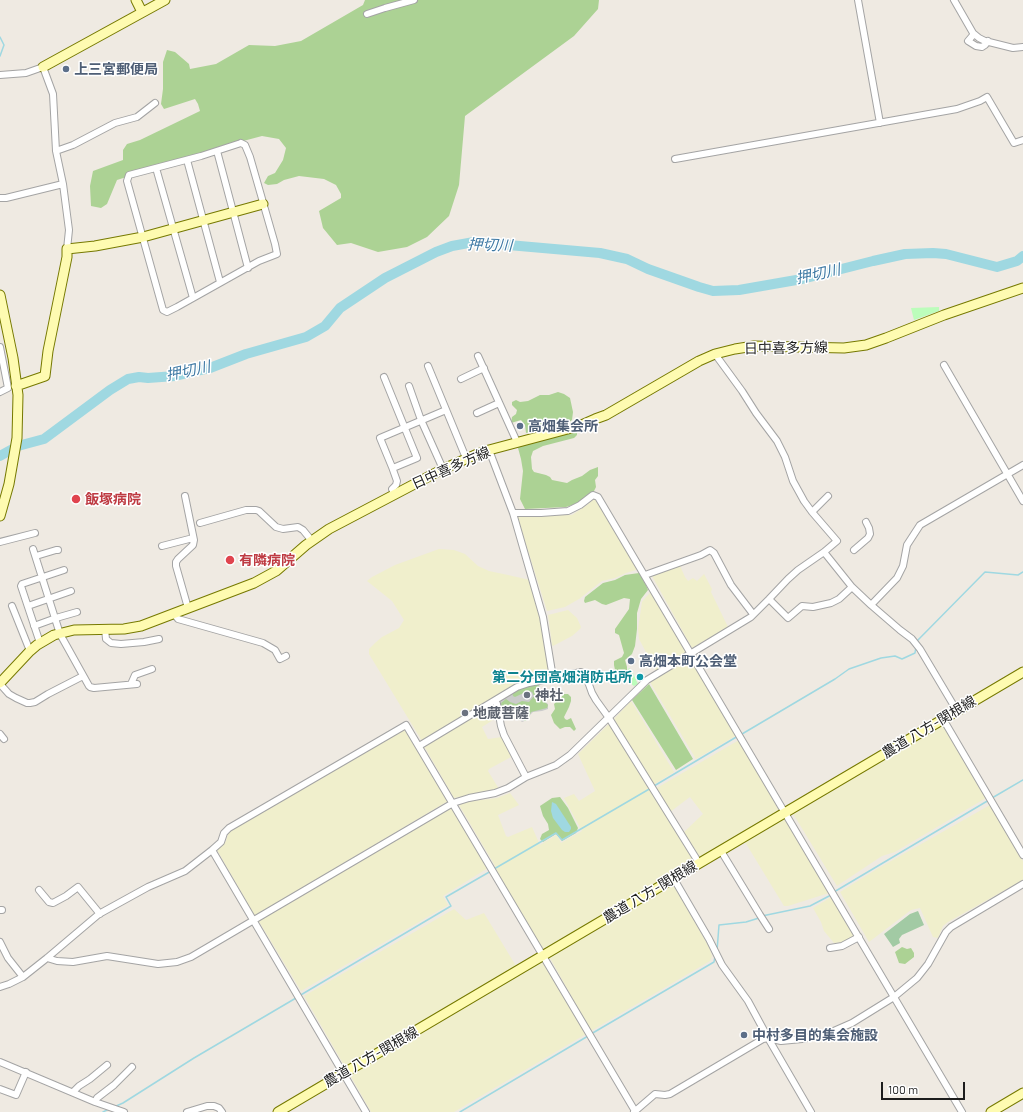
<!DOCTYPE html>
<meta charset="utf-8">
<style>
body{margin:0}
#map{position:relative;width:1023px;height:1112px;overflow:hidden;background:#efeae2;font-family:Barlow,sans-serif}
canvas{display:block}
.scale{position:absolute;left:881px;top:1082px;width:84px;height:18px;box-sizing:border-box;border:2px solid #1d1d1d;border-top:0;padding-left:5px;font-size:12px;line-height:14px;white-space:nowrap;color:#1d1d1d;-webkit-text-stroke:3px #fff;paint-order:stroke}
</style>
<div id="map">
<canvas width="1023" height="1112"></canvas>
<div class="scale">100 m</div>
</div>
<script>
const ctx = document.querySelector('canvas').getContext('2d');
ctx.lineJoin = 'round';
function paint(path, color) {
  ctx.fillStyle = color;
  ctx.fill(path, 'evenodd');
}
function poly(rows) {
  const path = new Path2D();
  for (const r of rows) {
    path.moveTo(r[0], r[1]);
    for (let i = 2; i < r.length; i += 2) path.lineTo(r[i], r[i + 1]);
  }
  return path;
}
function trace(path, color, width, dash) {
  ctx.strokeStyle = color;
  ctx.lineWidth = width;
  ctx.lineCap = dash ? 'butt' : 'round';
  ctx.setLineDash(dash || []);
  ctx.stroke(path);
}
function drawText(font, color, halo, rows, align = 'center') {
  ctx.font = font + ' Barlow,"Noto Sans JP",sans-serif';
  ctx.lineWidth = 3;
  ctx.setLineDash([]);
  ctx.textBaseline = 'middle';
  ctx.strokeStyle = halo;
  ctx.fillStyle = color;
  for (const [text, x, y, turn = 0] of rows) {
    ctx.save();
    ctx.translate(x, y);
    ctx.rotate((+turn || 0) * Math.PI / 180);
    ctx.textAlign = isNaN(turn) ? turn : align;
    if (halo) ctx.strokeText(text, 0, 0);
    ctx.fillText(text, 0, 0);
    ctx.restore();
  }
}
const religious = poly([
 [539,683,540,687,543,700,548,704,548,709,542,711,533,712,529,716,529,719,522,722,511,711,501,717,500,713,499,700,514,690]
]);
const farmland = poly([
 [595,498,639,569,626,573,615,578,602,581,579,599,565,607,547,611,517,516,572,515,587,505],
 [439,549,454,550,465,554,478,566,489,571,508,575,530,580,541,618,549,675,529,680,513,687,422,741,369,654,369,649,375,643,382,637,399,628,404,620,392,601,367,581,372,577,395,565],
 [680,566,685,577,688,581,693,578,697,581,704,574,712,589,711,592,728,627,692,648,652,576],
 [652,591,687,652,656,671,639,639,638,629,642,602,646,597],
 [568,610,577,618,581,627,580,629,572,636,553,646,552,645,548,615],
 [691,658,737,735,696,759,650,682],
 [631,701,674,772,653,785,614,719],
 [493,706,496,718,482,727,488,739,502,737,511,757,489,769,488,771,499,789,454,798,424,746,466,721],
 [609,724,696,863,544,953,498,873,495,866,459,805,465,802,497,798,510,793,519,805,498,815,506,836,508,837,532,827,540,845,557,835,561,843,582,831,564,798,574,794,579,801,595,791,578,754],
 [944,724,986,798,895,852,882,856,837,886,792,812],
 [405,729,448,801,255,916,217,850,226,841,228,834,231,830],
 [739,740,781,811,701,859,684,832,703,814,690,797,670,812,655,789],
 [990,805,1023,861,1023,880,948,922,943,926,938,938,933,937,920,908,911,910,869,942,840,892,877,869],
 [453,807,488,868,443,896,448,905,301,991,258,920],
 [785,818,829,893,788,906,784,906,745,842],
 [673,884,709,947,712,956,710,961,591,1031,551,960,548,957],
 [833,896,855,936,844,942,834,943,824,931,821,922,813,908],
 [454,909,466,920,484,913,516,966,345,1067,304,996],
 [542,960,586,1034,454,1112,371,1112,350,1075]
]);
const forest = poly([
 [365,0,599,0,598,9,574,36,465,116,459,185,449,216,427,237,407,247,378,252,351,243,337,245,323,228,319,211,341,198,341,194,336,185,324,179,299,176,284,180,277,184,268,185,264,183,268,176,275,173,283,160,286,148,279,139,262,136,217,148,117,180,107,204,101,208,91,206,90,186,93,171,123,160,123,150,127,144,140,140,200,111,198,104,195,99,164,109,161,104,163,89,163,62,167,50,175,52,189,64,190,69,216,64,249,45,275,46,301,41,363,5],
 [558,392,564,394,570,398,573,412,572,420,565,425,537,430,526,433,525,425,521,420,511,423,512,417,516,414,517,410,512,405,512,402,516,400,520,402,528,401,540,395,549,395],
 [577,430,577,435,574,438,543,446,533,451,531,457,532,469,534,472,546,475,550,477,552,480,567,483,572,480,582,476,590,470,598,467,598,476,595,480,596,487,594,491,587,499,579,503,566,507,525,509,520,499,523,471,521,459,518,448,521,443],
 [639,573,642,575,648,590,641,599,637,613,637,629,635,646,632,654,625,660,627,667,627,670,620,675,615,670,614,665,614,661,622,657,624,653,619,635,615,633,615,629,629,609,630,599,624,598,606,605,602,604,595,600,585,603,584,601,585,597,603,583,615,580,625,575],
 [538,684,541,691,541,700,546,703,548,705,547,708,531,712,528,719,525,721,521,718,516,711,510,710,505,713,502,713,501,703,506,699,510,702,516,704,522,701,529,702,534,696,532,692,528,691,515,697,513,696,512,692,516,689],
 [649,684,693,759,676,770,632,700],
 [564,694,568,694,571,697,571,701,569,707,564,717,565,719,567,720,571,718,576,729,574,731,570,727,565,727,560,729,554,723,551,715,555,709,554,704],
 [560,797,568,808,578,828,576,833,562,841,556,834,543,842,540,839,542,834,549,830,548,824,543,816,540,806,552,798],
 [902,947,907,949,911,948,914,953,914,957,905,964,899,963,895,952]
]);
const cemetery = poly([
 [918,911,924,925,902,935,899,939,900,943,893,947,884,934,910,914]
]);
const park = poly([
 [939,307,939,311,914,320,911,308],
 [629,668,632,671,637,682,638,684,634,686,630,683,626,673]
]);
const water = poly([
 [552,802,556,804,571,827,571,829,569,832,565,832,562,830,553,818,551,811]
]);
const stream = poly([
 [0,37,4,45,0,56],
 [917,641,985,572,1018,575,1023,572],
 [742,734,835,679,849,669,881,658,895,656,902,659,915,653,916,646],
 [654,786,738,736],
 [992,798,1023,780],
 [494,869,556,833,562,840,651,788],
 [834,892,989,800],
 [762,916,810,906,831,895],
 [717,951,719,925,746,922,759,918],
 [299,996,451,906,446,897,491,871],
 [591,1034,714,962,715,956],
 [114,1107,123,1103,194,1058,296,998],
 [103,1112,109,1109],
 [460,1112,588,1036]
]);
const river = poly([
 [0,456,18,446,44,439,110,390,128,379,139,377,148,378,175,376,210,368,246,354,306,337,325,326,340,308,385,278,436,252,452,246,474,242,600,253,627,259,648,269,699,287,713,291,739,290,802,279,873,261,905,254,933,253,946,254,997,267,1017,261,1023,256]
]);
const street = poly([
 [858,0,880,123],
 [954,0,973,33,979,38,985,41,1013,48,1023,47],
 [367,14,385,8,414,0],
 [974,34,968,41,976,46,982,47,985,45,988,41],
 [0,75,26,73,43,67,53,94,56,151,63,184,69,230,67,249],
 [241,143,245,145,250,157,275,244,277,254,259,261,177,307,167,312,163,310,127,181,129,175,201,156,241,143],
 [56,151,73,145,115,123,137,117,155,103],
 [217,151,248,268],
 [675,159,957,109,980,101,987,97,1014,143,1023,140],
 [187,160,220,282],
 [156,168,193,298],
 [0,198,6,198,63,184],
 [0,347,8,388,0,392],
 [478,356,517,442],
 [944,365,1023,501],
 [428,366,466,458],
 [384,377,417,458,393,468],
 [461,379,484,368],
 [409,386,421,420,443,469],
 [477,413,499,403],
 [489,450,513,513,543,617,553,678],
 [394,494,392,489,396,485,397,481,392,467,380,438,446,410],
 [185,496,194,540,193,545,178,559,176,562,176,566,188,608],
 [812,512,828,496],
 [513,513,541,513,568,511,580,505,593,495,598,497,962,1112],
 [200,523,246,510,256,510,259,511,276,527,283,529,298,527,303,530,312,541],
 [0,542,35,533],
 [162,546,193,538],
 [33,549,60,634,89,686,90,687,94,688,137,684],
 [854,550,868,538,870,534,869,528,866,522],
 [824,552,852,587,871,605,900,630,912,639,920,649,957,711],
 [36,556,56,550,58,550],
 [645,575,701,555,710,550,714,553,731,585,753,614],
 [769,599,788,618,802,606,813,607,831,603,839,599,852,587],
 [871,605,897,578,903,566,907,545,920,525,1023,465],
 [12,606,30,651],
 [28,606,71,591],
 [174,614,178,619,263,643,275,650,280,659,286,656],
 [34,626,56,618,77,612],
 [105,629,106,639,111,643,121,644,144,642,159,639],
 [40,643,21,586,22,584,64,570],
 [0,684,9,694,16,698,27,703,30,703,35,702,48,694,83,676],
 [131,684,135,675,152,669],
 [495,701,497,704,501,726,504,735,526,777],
 [943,719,1023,855],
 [0,734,4,739],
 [419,746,517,687,529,683,581,672,585,674,587,679,592,693,596,700,609,718,699,863],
 [212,850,366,1112],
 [721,851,760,915,769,929],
 [674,879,709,939,722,965,748,1001,768,1038,811,1112],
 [39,890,49,902,53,903,66,896,78,887,100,914],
 [0,910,2,910],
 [0,942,8,958,23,977],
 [830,948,842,946,859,937],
 [47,958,57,961,73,962,107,956,158,964,177,962,191,957,453,803,469,798,495,793,508,788,526,777,556,765,570,755,647,680,751,617,769,599,788,579,798,570,824,552,837,541,812,512,804,501,793,481,785,457,777,441,756,413,742,391,715,354],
 [0,987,9,984,23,977,47,958,99,914,148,887,185,871,212,850,221,842,224,833,229,828,406,725,635,1111],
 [0,1062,95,1102,124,1112],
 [0,1089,16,1095,26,1072],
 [73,1092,79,1086,90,1079,107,1065],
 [95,1102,97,1098,114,1085,132,1067],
 [187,1112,207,1106,214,1106,219,1108,222,1112],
 [634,1112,655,1094,665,1095,670,1094,763,1039,768,1038,781,1041,802,1039,827,1034,852,1023,894,997,917,978,928,964,946,932,951,927,1023,884]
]);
const secondary = poly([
 [136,0,142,12],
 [43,67,165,0],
 [0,295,13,358,18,395,17,438,9,484,0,516],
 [16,386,45,376,48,351,67,257,67,249,95,246,143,237,263,204],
 [0,683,30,651,37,645,54,635,74,630,124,629,141,626,254,583,276,571,306,545,329,529,443,469,475,455,489,450,579,426,595,419,606,415,699,361,715,354,735,349,754,346,844,348,866,345,886,338,944,315,1023,288],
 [278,1112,1023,672],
 [991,1112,1023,1093]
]);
const markers = [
 [66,69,4,"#5c6f8a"],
 [520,426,4,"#5c6f8a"],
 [76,499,5,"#e0444e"],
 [230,560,5,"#e0444e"],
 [631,661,4,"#5c6f8a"],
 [640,677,4,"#0f9aa8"],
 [527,695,4,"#6b7280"],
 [465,713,4,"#6b7280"],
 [744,1035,4,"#5c6f8a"]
];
const serviceNames = [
 ["上三宮郵便局",74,69],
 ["高畑集会所",528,426],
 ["高畑本町公会堂",639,661],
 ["中村多目的集会施設",752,1035]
];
const streetNames = [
 ["日中喜多方線",786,348,-1],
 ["日中喜多方線",451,468,-24],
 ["農道 八方-関根線",929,727,-31],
 ["農道 八方-関根線",650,892,-31],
 ["農道 八方-関根線",371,1057,-30]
];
const healthNames = [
 ["飯塚病院",85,499],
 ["有隣病院",239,560]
];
const cultureNames = [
 ["第二分団高畑消防屯所",632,677]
];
const worshipNames = [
 ["神社",535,695],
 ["地蔵菩薩",473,713]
];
const waterNames = [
 ["押切川",490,245,2],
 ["押切川",818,274,-12],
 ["押切川",188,371,-12]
];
paint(religious, '#cbcbcb');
paint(farmland, '#f0efcc');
paint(forest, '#acd294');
paint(cemetery, '#a2caa4');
paint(park, '#bcfdbb');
paint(water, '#9fd8e1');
trace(stream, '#9fd8e1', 1.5);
trace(river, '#9fd8e1', 10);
trace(street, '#a4a4a4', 8);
trace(secondary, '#767900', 11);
trace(street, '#fff', 6);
trace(secondary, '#fefbb1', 9);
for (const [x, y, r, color] of markers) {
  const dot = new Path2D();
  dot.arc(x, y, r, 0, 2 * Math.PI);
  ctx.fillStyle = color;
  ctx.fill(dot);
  trace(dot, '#fff', 1.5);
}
drawText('bold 14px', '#4e5e75', '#fff', serviceNames, 'left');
drawText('14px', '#1d1d1d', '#fff', streetNames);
drawText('bold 14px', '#be3a42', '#fff', healthNames, 'left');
drawText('bold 14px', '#0d838f', '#fff', cultureNames, 'right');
drawText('bold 14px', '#5b616d', '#fff', worshipNames, 'left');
drawText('italic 15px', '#3e79a4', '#fff', waterNames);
</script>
